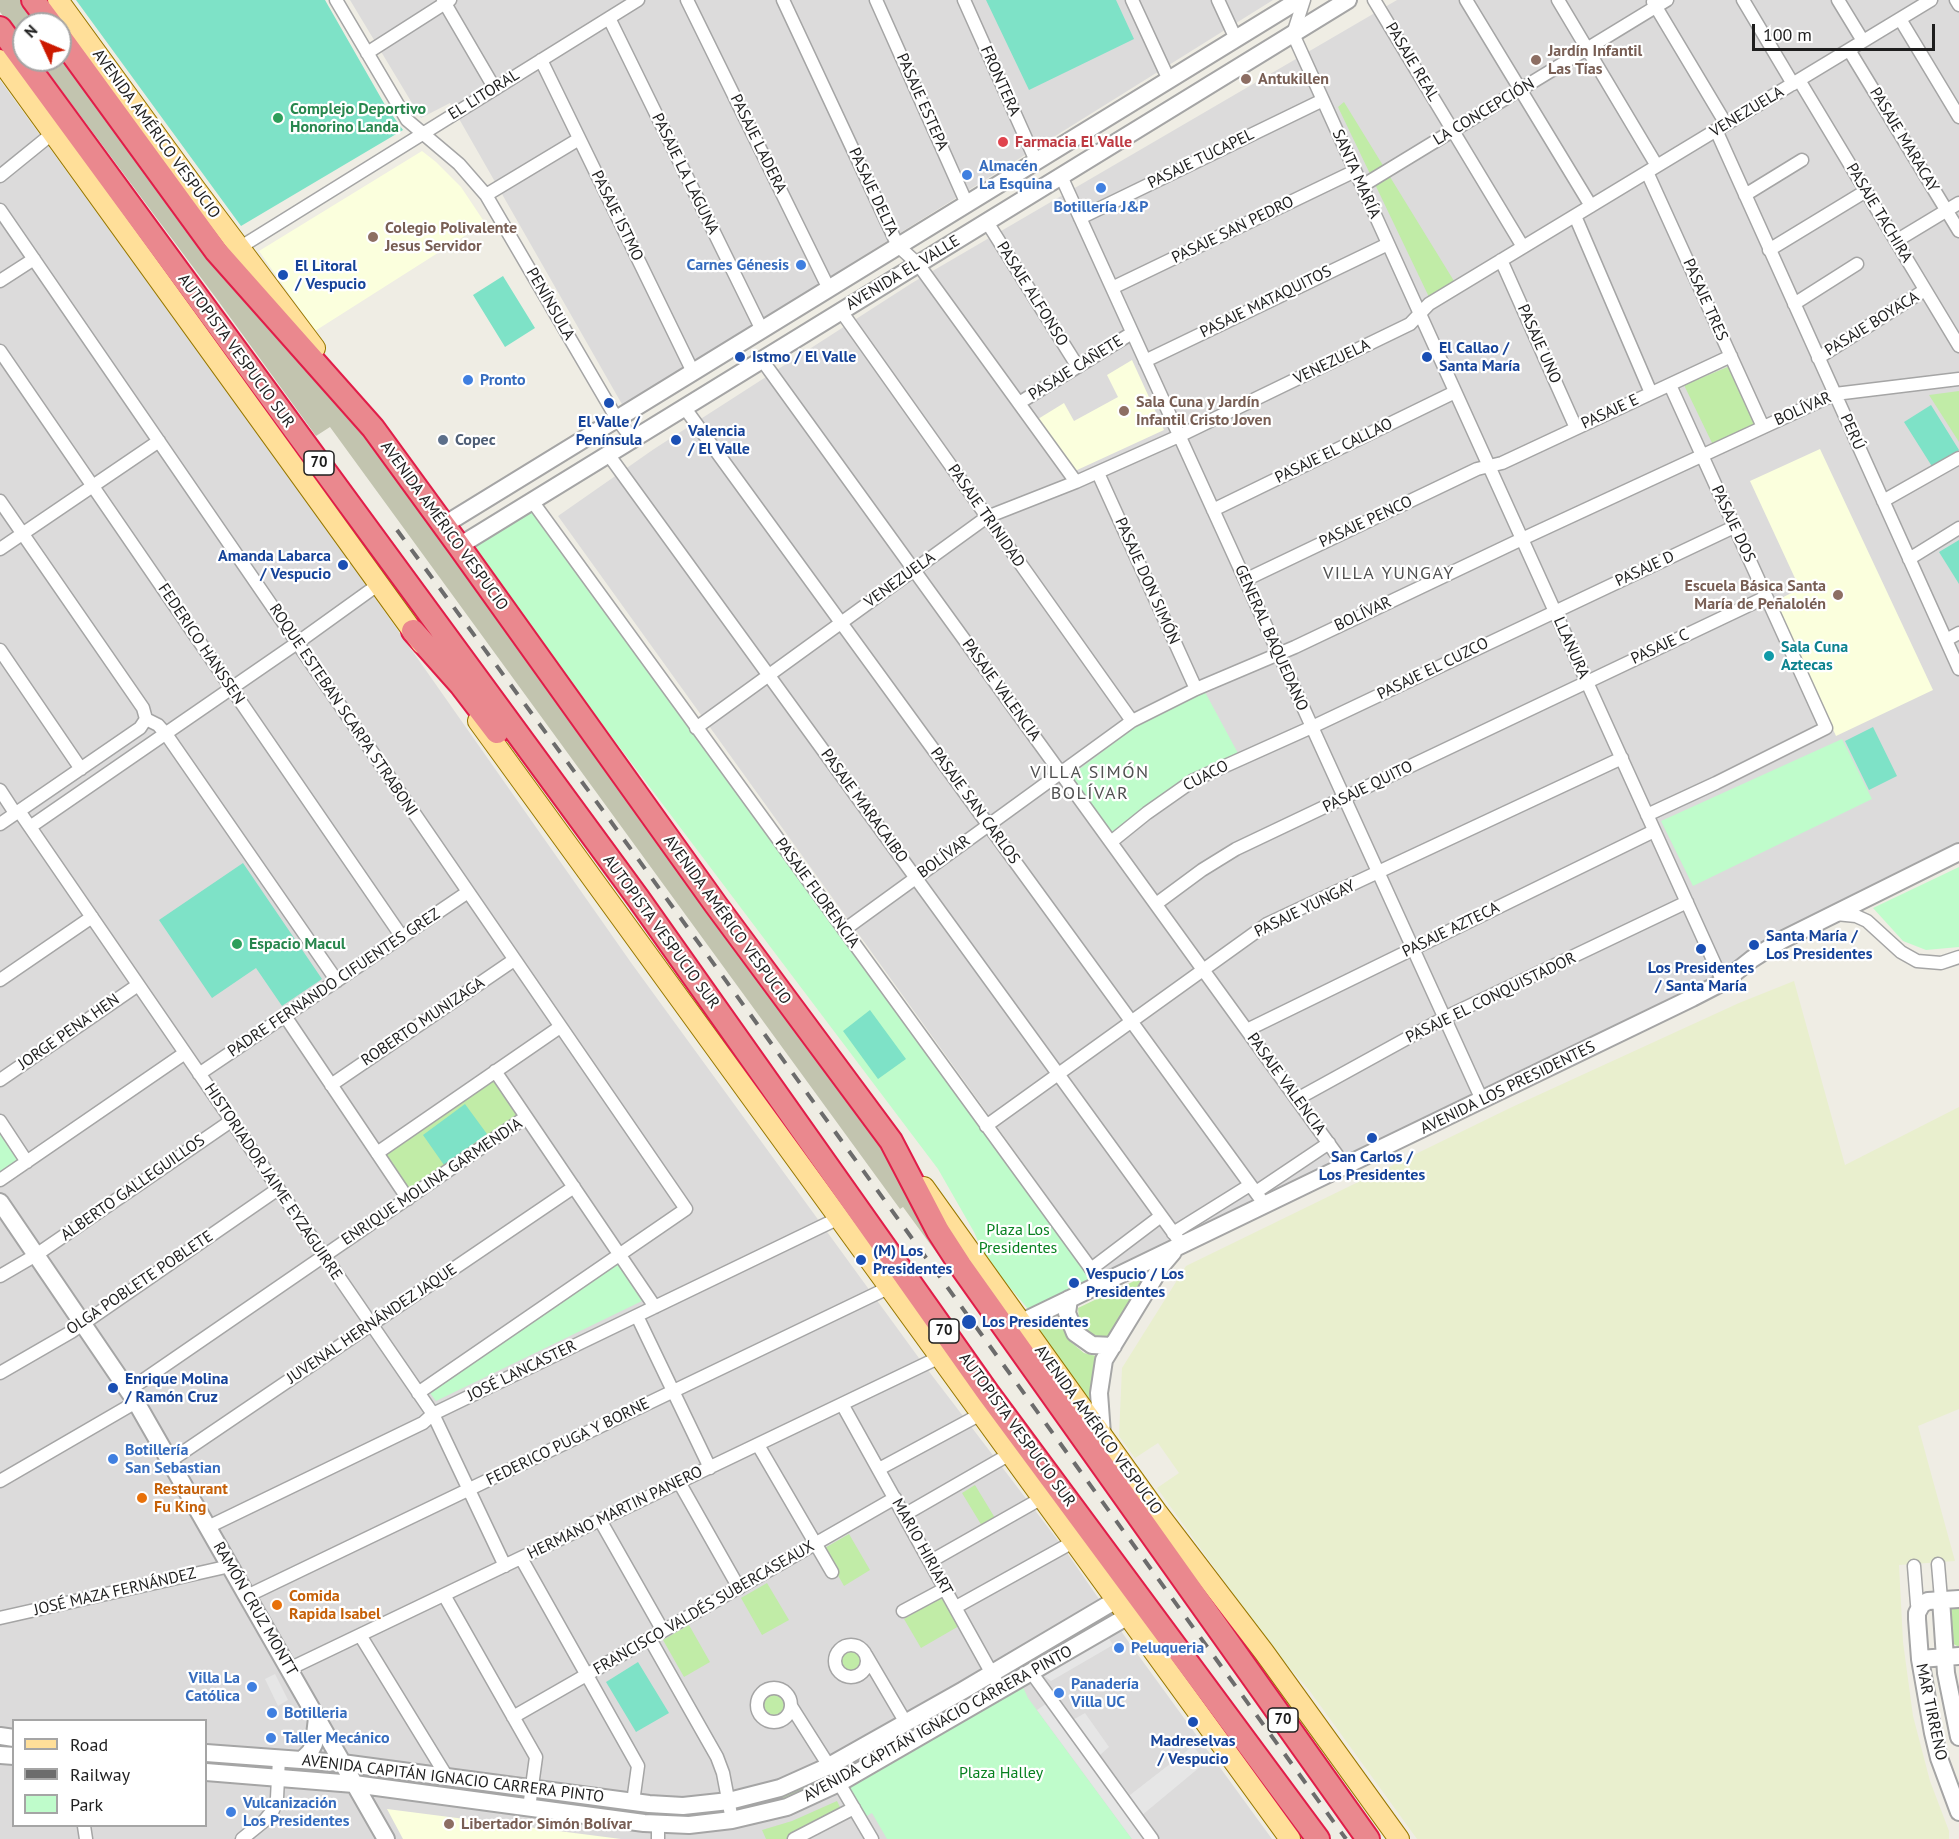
<!DOCTYPE html>
<meta charset="utf-8">
<style>
body{margin:0}
#map{position:relative;width:1959px;height:1839px;overflow:hidden;background:#efede4;font-family:"PT Sans",sans-serif}
canvas{display:block}
.legend{position:absolute;left:12px;top:1719px;width:195px;height:108px;box-sizing:border-box;background:#fff;border:2px solid #a5a5a5;margin:0;padding:8px 10px;list-style:none;font-size:18px;color:#1e1e1e}
.legend li{display:flex;align-items:center;gap:12px;height:30px}
.legend b{width:30px;border:2px solid #a5a5a5}
.north{position:absolute;left:12px;top:12px;width:60px;height:60px;box-sizing:border-box;background:#fff;border:2px solid #a5a5a5;border-radius:50%;rotate:314deg;font-size:16px;font-weight:700;line-height:24px;text-align:center;color:#1e1e1e}
.north::after{content:'';display:block;margin:auto;width:21px;height:27px;background:#cc1900;clip-path:polygon(50% 0,100% 100%,50% 72%,0 100%)}
.scale{position:absolute;left:1752px;top:24px;width:183px;height:27px;box-sizing:border-box;border:3px solid #1e1e1e;border-top:0;padding-left:8px;font-size:18px;line-height:21px;white-space:nowrap;color:#1e1e1e;-webkit-text-stroke:4px #fff;paint-order:stroke}
</style>
<div id="map">
<canvas width="1959" height="1839"></canvas>
<ul class="legend">
<li><b style="height:8px;background:#ffdf99"></b>Road</li>
<li><b style="height:8px;background:#6c6c6c"></b>Railway</li>
<li><b style="height:16px;background:#bffccb"></b>Park</li>
</ul>
<div class="north">N</div>
<div class="scale">100 m</div>
</div>
<script>
const ctx = document.querySelector('canvas').getContext('2d');
ctx.lineJoin = 'round';
function paint(path, color) {
  ctx.fillStyle = color;
  ctx.fill(path, 'evenodd');
}
function poly(rows) {
  const path = new Path2D();
  for (const r of rows) {
    if (r.length === 3) {
      path.moveTo(r[0] + r[2], r[1]);
      path.arc(r[0], r[1], r[2], 0, 2 * Math.PI);
      continue;
    }
    path.moveTo(r[0], r[1]);
    for (let i = 2; i < r.length; i += 2) path.lineTo(r[i], r[i + 1]);
  }
  return path;
}
function trace(path, color, width, dash) {
  ctx.strokeStyle = color;
  ctx.lineWidth = width;
  ctx.lineCap = dash ? 'butt' : 'round';
  ctx.setLineDash(dash || []);
  ctx.stroke(path);
}
function drawText(font, color, halo, rows, align = 'center') {
  ctx.font = font + ' "PT Sans",sans-serif';
  ctx.lineWidth = 4.5;
  ctx.setLineDash([]);
  ctx.textBaseline = 'middle';
  ctx.strokeStyle = halo;
  ctx.fillStyle = color;
  for (const [text, x, y, turn = 0] of rows) {
    ctx.save();
    ctx.translate(x, y);
    ctx.rotate((+turn || 0) * Math.PI / 180);
    ctx.textAlign = isNaN(turn) ? turn : align;
    if (halo) ctx.strokeText(text, 0, 0);
    ctx.fillText(text, 0, 0);
    ctx.restore();
  }
}
const residential = poly([
 [350,0,1273,0,623,406,450,103,421,118],
 [1397,0,1959,0,1959,842,1772,937,1707,980,1103,1274,558,516,654,449,912,283],
 [0,80,305,498,632,964,924,1365,1063,1547,1128,1641,1272,1839,0,1839],
 [14,1720,206,1720,206,1826,14,1826]
]);
const education = poly([
 [422,151,436,162,461,187,485,223,315,331,259,251],
 [1132,360,1164,430,1075,471,1038,419,1064,403,1074,421,1118,397,1107,375],
 [1820,449,1933,690,1836,736,1775,601,1800,589,1750,481],
 [387,1809,621,1839,403,1839]
]);
const construction = poly([
 [0,0,30,0,48,24,24,24,24,44,0,12],
 [60,41,281,341,364,430,891,1146,972,1301,903,1207,900,1209,330,427,316,436,219,302,39,60,60,60]
]);
const farmland = poly([
 [1794,981,1845,1165,1959,1107,1959,1409,1918,1426,1955,1561,1899,1565,1903,1642,1913,1716,1930,1781,1949,1831,1949,1839,1417,1839,1309,1690,1273,1649,1157,1488,1179,1473,1158,1443,1135,1458,1119,1436,1122,1368,1186,1266,1510,1108,1739,1003]
]);
const grass = poly([
 [1344,102,1454,281,1429,297,1338,107],
 [1730,366,1758,423,1713,445,1684,385],
 [1959,391,1959,442,1929,395],
 [495,1077,521,1117,410,1195,382,1153],
 [1153,1272,1114,1335,1100,1338,1085,1330,1079,1321,1078,1308],
 [1063,1316,1066,1334,1072,1343,1084,1353,1100,1357,1097,1412,1035,1328],
 [975,1485,995,1518,982,1526,962,1493],
 [849,1534,870,1570,844,1586,823,1549],
 [767,1583,789,1620,762,1635,741,1598],
 [941,1597,959,1626,921,1648,904,1619],
 [1959,1605,1959,1647,1950,1642,1949,1611,1951,1608],
 [689,1625,710,1662,684,1677,663,1640],
 [851,1661,12],
 [989,1684,991,1688,810,1792,736,1815,734,1808],
 [774,1705,12],
 [837,1801,842,1811,787,1839,766,1839,762,1830,792,1821]
]);
const park = poly([
 [533,509,1093,1279,1028,1309,986,1259,974,1232,938,1169,470,549],
 [1205,692,1240,757,1115,836,1069,777,1139,724],
 [1842,739,1872,799,1693,886,1661,821],
 [1959,867,1959,947,1926,950,1903,941,1873,908],
 [0,1128,22,1160,0,1173],
 [618,1264,642,1301,436,1401,430,1393],
 [1022,1685,1028,1698,1132,1839,887,1839,872,1813,865,1817,853,1797,849,1785]
]);
const pitch = poly([
 [76,0,325,0,385,105,403,130,241,226],
 [986,0,1116,0,1134,39,1029,90],
 [503,276,535,328,505,347,473,295],
 [1931,405,1959,450,1933,468,1904,422],
 [1959,540,1959,584,1939,552],
 [1873,727,1897,776,1869,790,1845,741],
 [243,863,322,979,282,1006,256,968,212,998,159,920],
 [870,1010,906,1059,878,1079,843,1031],
 [465,1104,487,1134,444,1165,423,1135],
 [638,1662,669,1713,636,1732,606,1682]
]);
const parking = poly([
 [1108,1637,1113,1645,1051,1681,1044,1676],
 [275,1674,288,1700,278,1706,265,1679],
 [1053,1699,1071,1721,1085,1713,1109,1747,1100,1755,1130,1795,1193,1746,1206,1762,1141,1816,1157,1839,1132,1839,1037,1710]
]);
const minor = poly([
 [336,0,407,120,459,164,486,195,617,419,632,439],
 [443,0,495,89],
 [687,0,829,289],
 [783,0,898,246,918,264,1076,482],
 [876,0,967,204],
 [964,0,1036,161],
 [1132,0,1169,80],
 [1218,0,1236,39],
 [1304,0,1293,34,1723,982],
 [1374,0,1523,247],
 [1466,0,1591,206],
 [1558,0,1657,166],
 [1743,0,1793,84],
 [1838,0,1863,41],
 [1956,0,1959,5],
 [1653,2,1726,124],
 [609,18,762,330],
 [1900,19,1959,117],
 [1849,50,1959,231],
 [367,53,450,0],
 [541,60,693,372],
 [1799,80,1959,346],
 [1716,130,1959,669],
 [1647,172,1763,427],
 [0,176,53,133],
 [1061,176,1482,1100],
 [1362,186,1667,0],
 [486,195,579,139],
 [1745,195,1802,160],
 [0,210,686,1209,418,1393],
 [1575,216,1651,393],
 [1080,218,1323,100],
 [987,222,1078,367],
 [1896,241,1959,203],
 [239,248,638,0],
 [1769,250,1866,191],
 [1501,260,1576,428],
 [0,281,34,259],
 [1112,288,1355,171],
 [1794,304,1857,264],
 [841,311,1132,721],
 [0,351,402,937],
 [1818,358,1925,290],
 [762,360,1345,1166],
 [1145,361,1388,244],
 [1019,403,1132,333],
 [684,407,1265,1205],
 [608,454,1183,1246],
 [1098,473,1196,689],
 [0,501,143,708,146,719],
 [532,501,1102,1284],
 [1883,501,1959,458],
 [1213,510,1455,392],
 [0,549,159,441],
 [1909,559,1959,528],
 [1245,580,1477,469,1502,463,1731,356],
 [1946,640,1959,633],
 [0,650,81,769],
 [146,719,158,725,166,734,337,981],
 [696,728,987,517,1076,482,1179,436,1410,324,1429,304,1931,0],
 [0,790,15,813],
 [19,811,433,1414,505,1566],
 [1647,815,1716,783,1826,728,1670,385],
 [0,824,140,728,146,719],
 [30,827,297,643,379,584],
 [1111,842,1147,813,1194,780,1312,727,1734,527],
 [1156,904,1202,870,1236,849,1766,597],
 [1836,914,1856,916,1867,921,1901,952,1917,961,1941,963,1959,957],
 [844,930,1132,721,1196,689,1295,647,1522,539,1835,394,1959,379],
 [0,980,92,917],
 [285,1016,408,1199],
 [1247,1030,1654,831],
 [495,1071,655,1307],
 [199,1074,468,892],
 [0,1080,138,985],
 [331,1085,514,960],
 [1297,1099,1444,1018,1687,902],
 [0,1121,27,1162],
 [986,1126,1267,924,1622,758],
 [377,1153,560,1027],
 [0,1180,185,1053],
 [1256,1192,1329,1143],
 [1173,1233,1250,1185],
 [1091,1269,1161,1216],
 [0,1276,36,1255,231,1121],
 [637,1316,710,1468],
 [0,1373,71,1332,278,1189],
 [129,1390,526,1117],
 [842,1404,1001,1690],
 [758,1445,832,1572],
 [170,1461,574,1187],
 [879,1469,981,1414],
 [0,1481,136,1402],
 [679,1482,739,1588],
 [904,1515,1010,1454],
 [600,1520,663,1631],
 [208,1527,423,1423,433,1414,839,1218],
 [521,1558,638,1766,633,1802],
 [931,1561,1042,1498],
 [1938,1564,1941,1599],
 [1914,1566,1917,1604,1919,1608],
 [444,1595,536,1757,529,1808],
 [247,1596,890,1287],
 [956,1607,1073,1542],
 [903,1611,946,1588],
 [0,1618,230,1566],
 [360,1635,447,1777],
 [650,1639,717,1757,723,1773,732,1820],
 [851,1661,16],
 [866,1655,906,1723],
 [289,1669,940,1357],
 [1031,1672,1152,1839],
 [774,1705,17],
 [791,1706,829,1766],
 [513,1717,895,1498],
 [839,1783,872,1839],
 [658,1824,658,1839],
 [84,1826,86,1839],
 [242,1839,264,1821,273,1810,277,1798,279,1758],
 [794,1839,854,1808]
]);
const tertiary = poly([
 [444,525,1299,0],
 [459,546,1348,0],
 [0,1202,136,1402,386,1839],
 [1069,1299,1067,1313,1075,1333,1092,1345,1113,1346],
 [1022,1322,1692,998,1723,982,1752,959,1782,940,1959,852],
 [1102,1434,1099,1393,1104,1360,1162,1265,1173,1252],
 [1941,1599,1946,1673,1959,1737],
 [1959,1599,1928,1601,1922,1604,1917,1613,1917,1619,1920,1659,1933,1733,1939,1758,1959,1812],
 [1920,1659,1959,1656],
 [0,1736,14,1738],
 [206,1753,342,1763,649,1804,683,1806,729,1801,780,1788,829,1766,962,1691,1116,1600],
 [0,1755,14,1756],
 [302,1760,310,1752,314,1744,317,1718],
 [206,1772,354,1784,644,1823,689,1825,732,1820,787,1807,839,1783,1128,1616]
]);
const primary = poly([
 [58,0,197,191,315,348],
 [0,60,422,644],
 [478,721,1290,1839],
 [924,1187,1157,1512,1264,1652,1399,1839]
]);
const motorway = poly([
 [33,0,51,24],
 [0,28,638,898,988,1393,1318,1839],
 [60,37,216,251,373,428,459,546,716,905,891,1141,938,1231,960,1265,1368,1839],
 [413,631,461,685,497,732]
]);
const rail = poly([
 [397,530,604,812,1346,1839]
]);
const markers = [
 [1536,60,6,"#8d6e63"],
 [1246,79,6,"#8d6e63"],
 [278,118,6,"#2e9e5b"],
 [1003,142,6,"#e0444e"],
 [967,175,6,"#3f7fe0"],
 [1101,188,6,"#3f7fe0"],
 [373,237,6,"#8d6e63"],
 [801,265,6,"#3f7fe0"],
 [283,275,6,"#1a4fb4"],
 [740,357,6,"#1a4fb4"],
 [1427,357,6,"#1a4fb4"],
 [468,380,6,"#3f7fe0"],
 [609,403,6,"#1a4fb4"],
 [1124,411,6,"#8d6e63"],
 [443,440,6,"#5c6f8a"],
 [676,440,6,"#1a4fb4"],
 [343,565,6,"#1a4fb4"],
 [1838,595,6,"#8d6e63"],
 [1769,656,6,"#0f9aa8"],
 [237,944,6,"#2e9e5b"],
 [1754,945,6,"#1a4fb4"],
 [1701,949,6,"#1a4fb4"],
 [1372,1138,6,"#1a4fb4"],
 [861,1260,6,"#1a4fb4"],
 [1074,1283,6,"#1a4fb4"],
 [969,1322,8,"#1a4fb4"],
 [113,1388,6,"#1a4fb4"],
 [113,1459,6,"#3f7fe0"],
 [142,1498,6,"#e8710a"],
 [277,1605,6,"#e8710a"],
 [1119,1648,6,"#3f7fe0"],
 [252,1687,6,"#3f7fe0"],
 [1059,1693,6,"#3f7fe0"],
 [272,1713,6,"#3f7fe0"],
 [1193,1722,6,"#1a4fb4"],
 [271,1738,6,"#3f7fe0"],
 [231,1812,6,"#3f7fe0"],
 [449,1824,6,"#8d6e63"]
];
const shields = [
 [319,463,30],
 [944,1331,30],
 [1283,1720,30]
];
const shieldNames = [
 ["70",319,463],
 ["70",944,1331],
 ["70",1283,1720]
];
const educationNames = [
 ["Jardín Infantil",1548,51],
 ["Las Tías",1548,69],
 ["Antukillen",1258,79],
 ["Colegio Polivalente",385,228],
 ["Jesus Servidor",385,246],
 ["Sala Cuna y Jardín",1136,402],
 ["Infantil Cristo Joven",1136,420],
 ["Escuela Básica Santa",1826,586,"right"],
 ["María de Peñalolén",1826,604,"right"],
 ["Libertador Simón Bolívar",461,1824]
];
const streetNames = [
 ["PASAJE REAL",1412,62,59],
 ["FRONTERA",1000,81,66],
 ["EL LITORAL",484,95,-32],
 ["PASAJE ESTEPA",922,102,66],
 ["LA CONCEPCIÓN",1484,112,-31],
 ["VENEZUELA",1747,112,-31],
 ["AVENIDA AMÉRICO VESPUCIO",156,134,54],
 ["PASAJE MARACAY",1904,140,59],
 ["PASAJE LADERA",758,144,64],
 ["PASAJE TUCAPEL",1201,159,-26],
 ["PASAJE LA LAGUNA",685,174,64],
 ["SANTA MARÍA",1356,174,66],
 ["PASAJE DELTA",873,192,65],
 ["PASAJE TACHIRA",1879,213,59],
 ["PASAJE ISTMO",617,216,64],
 ["PASAJE SAN PEDRO",1233,230,-26],
 ["AVENIDA EL VALLE",903,273,-31],
 ["PASAJE ALFONSO",1032,294,58],
 ["PASAJE TRES",1705,300,66],
 ["PASAJE MATAQUITOS",1266,302,-26],
 ["PENÍNSULA",550,304,60],
 ["PASAJE BOYACA",1872,324,-32],
 ["PASAJE UNO",1539,344,66],
 ["AUTOPISTA VESPUCIO SUR",236,351,54],
 ["VENEZUELA",1332,362,-26],
 ["PASAJE CAÑETE",1076,368,-32],
 ["BOLÍVAR",1803,409,-24],
 ["PASAJE E",1610,412,-25],
 ["PERÚ",1852,432,66],
 ["PASAJE EL CALLAO",1334,451,-26],
 ["PASAJE TRINIDAD",986,516,55],
 ["PASAJE PENCO",1366,522,-25],
 ["PASAJE DOS",1733,524,65],
 ["AVENIDA AMÉRICO VESPUCIO",444,526,54],
 ["PASAJE D",1645,569,-25],
 ["VENEZUELA",900,580,-36],
 ["PASAJE DON SIMÓN",1147,581,66],
 ["BOLÍVAR",1363,614,-25],
 ["GENERAL BAQUEDANO",1271,638,66],
 ["FEDERICO HANSSEN",201,644,56],
 ["PASAJE C",1660,647,-25],
 ["LLANURA",1571,648,66],
 ["PASAJE EL CUZCO",1433,669,-26],
 ["PASAJE VALENCIA",1001,690,54],
 ["ROQUE ESTEBAN SCARPA STRABONI",343,710,56],
 ["CUACO",1206,776,-27],
 ["PASAJE QUITO",1368,787,-26],
 ["PASAJE MARACAIBO",864,806,54],
 ["PASAJE SAN CARLOS",975,806,54],
 ["BOLÍVAR",944,857,-36],
 ["PASAJE FLORENCIA",817,893,54],
 ["PASAJE YUNGAY",1305,909,-26],
 ["AVENIDA AMÉRICO VESPUCIO",727,920,54],
 ["PASAJE AZTECA",1451,930,-26],
 ["AUTOPISTA VESPUCIO SUR",661,932,54],
 ["PADRE FERNANDO CIFUENTES GREZ",334,983,-34],
 ["PASAJE EL CONQUISTADOR",1491,998,-26],
 ["ROBERTO MUNIZAGA",423,1022,-34],
 ["JORGE PENA HEN",69,1032,-35],
 ["PASAJE VALENCIA",1286,1084,54],
 ["AVENIDA LOS PRESIDENTES",1508,1088,-26],
 ["HISTORIADOR JAIME EYZAGUIRRE",273,1182,56],
 ["ENRIQUE MOLINA GARMENDIA",432,1182,-34],
 ["ALBERTO GALLEGUILLOS",133,1188,-35],
 ["OLGA POBLETE POBLETE",140,1283,-34],
 ["JUVENAL HERNÁNDEZ JAQUE",372,1324,-34],
 ["JOSÉ LANCASTER",522,1371,-26],
 ["AUTOPISTA VESPUCIO SUR",1017,1430,54],
 ["AVENIDA AMÉRICO VESPUCIO",1098,1430,54],
 ["FEDERICO PUGA Y BORNE",568,1442,-26],
 ["HERMANO MARTIN PANERO",615,1513,-26],
 ["MARIO HIRIART",922,1547,61],
 ["JOSÉ MAZA FERNÁNDEZ",115,1592,-13],
 ["FRANCISCO VALDÉS SUBERCASEAUX",704,1608,-30],
 ["RAMÓN CRUZ MONTT",255,1609,60],
 ["MAR TIRRENO",1931,1712,78],
 ["AVENIDA CAPITÁN IGNACIO CARRERA PINTO",938,1724,-29],
 ["AVENIDA CAPITÁN IGNACIO CARRERA PINTO",453,1779,7]
];
const leisureNames = [
 ["Complejo Deportivo",290,109],
 ["Honorino Landa",290,127],
 ["Espacio Macul",249,944]
];
const healthNames = [
 ["Farmacia El Valle",1015,142]
];
const shopNames = [
 ["Almacén",979,166],
 ["La Esquina",979,184],
 ["Botillería J&P",1101,207,"center"],
 ["Carnes Génesis",789,265,"right"],
 ["Pronto",480,380],
 ["Botillería",125,1450],
 ["San Sebastian",125,1468],
 ["Peluqueria",1131,1648],
 ["Villa La",240,1678,"right"],
 ["Católica",240,1696,"right"],
 ["Panadería",1071,1684],
 ["Villa UC",1071,1702],
 ["Botilleria",284,1713],
 ["Taller Mecánico",283,1738],
 ["Vulcanización",243,1803],
 ["Los Presidentes",243,1821]
];
const transitNames = [
 ["El Litoral",295,266],
 ["/ Vespucio",295,284],
 ["El Callao /",1439,348],
 ["Santa María",1439,366],
 ["Istmo / El Valle",752,357],
 ["El Valle /",609,422,"center"],
 ["Península",609,440,"center"],
 ["Valencia",688,431],
 ["/ El Valle",688,449],
 ["Amanda Labarca",331,556,"right"],
 ["/ Vespucio",331,574,"right"],
 ["Santa María /",1766,936],
 ["Los Presidentes",1766,954],
 ["Los Presidentes",1701,968,"center"],
 ["/ Santa María",1701,986,"center"],
 ["San Carlos /",1372,1157,"center"],
 ["Los Presidentes",1372,1175,"center"],
 ["(M) Los",873,1251],
 ["Presidentes",873,1269],
 ["Vespucio / Los",1086,1274],
 ["Presidentes",1086,1292],
 ["Los Presidentes",982,1322],
 ["Enrique Molina",125,1379],
 ["/ Ramón Cruz",125,1397],
 ["Madreselvas",1193,1741,"center"],
 ["/ Vespucio",1193,1759,"center"]
];
const serviceNames = [
 ["Copec",455,440]
];
const cultureNames = [
 ["Sala Cuna",1781,647],
 ["Aztecas",1781,665]
];
const parkNames = [
 ["Plaza Los",1018,1230],
 ["Presidentes",1018,1248],
 ["Plaza Halley",1001,1773]
];
const foodNames = [
 ["Restaurant",154,1489],
 ["Fu King",154,1507],
 ["Comida",289,1596],
 ["Rapida Isabel",289,1614]
];
const neighbourhoodNames = [
 ["VILLA YUNGAY",1389,574],
 ["VILLA SIMÓN",1090,773],
 ["BOLÍVAR",1090,794]
];
paint(residential, '#dcdbdb');
paint(education, '#fbffdd');
paint(construction, '#c2c4af');
paint(farmland, '#e9efce');
paint(grass, '#c1eca7');
paint(park, '#bffccb');
paint(pitch, '#7ee2c7');
paint(parking, '#e6e6e6');
trace(minor, '#a5a5a5', 15);
trace(tertiary, '#a5a5a5', 20);
trace(primary, '#987800', 22);
trace(motorway, '#e11d49', 26);
trace(minor, '#fff', 12);
trace(tertiary, '#fff', 16);
trace(primary, '#ffdf99', 20);
trace(motorway, '#ea888e', 22);
trace(rail, '#6c6c6c', 4, [12, 12]);
for (const [x, y, r, color] of markers) {
  const dot = new Path2D();
  dot.arc(x, y, r, 0, 2 * Math.PI);
  ctx.fillStyle = color;
  ctx.fill(dot);
  trace(dot, '#fff', 2);
}
for (const [x, y, w] of shields) {
  const box = new Path2D();
  box.roundRect(x - w / 2, y - 12, w, 24, 4.5);
  ctx.fillStyle = '#fff';
  ctx.fill(box);
  trace(box, '#1e1e1e', 1.5);
}
drawText('bold 15px', '#1e1e1e', null, shieldNames);
drawText('bold 16px', '#785e54', '#fff', educationNames, 'left');
drawText('16px', '#1e1e1e', '#fff', streetNames);
drawText('bold 16px', '#27864d', '#fff', leisureNames, 'left');
drawText('bold 16px', '#be3a42', '#fff', healthNames, 'left');
drawText('bold 16px', '#366cbe', '#fff', shopNames, 'left');
drawText('bold 16px', '#164399', '#fff', transitNames, 'left');
drawText('bold 16px', '#4e5e75', '#fff', serviceNames, 'left');
drawText('bold 16px', '#0d838f', '#fff', cultureNames, 'left');
drawText('16px', '#078120', '#fff', parkNames);
drawText('bold 16px', '#c56008', '#fff', foodNames, 'left');
ctx.letterSpacing = '1.5px';
drawText('18px', '#515151', '#fff', neighbourhoodNames);
ctx.letterSpacing = '0px';
</script>
